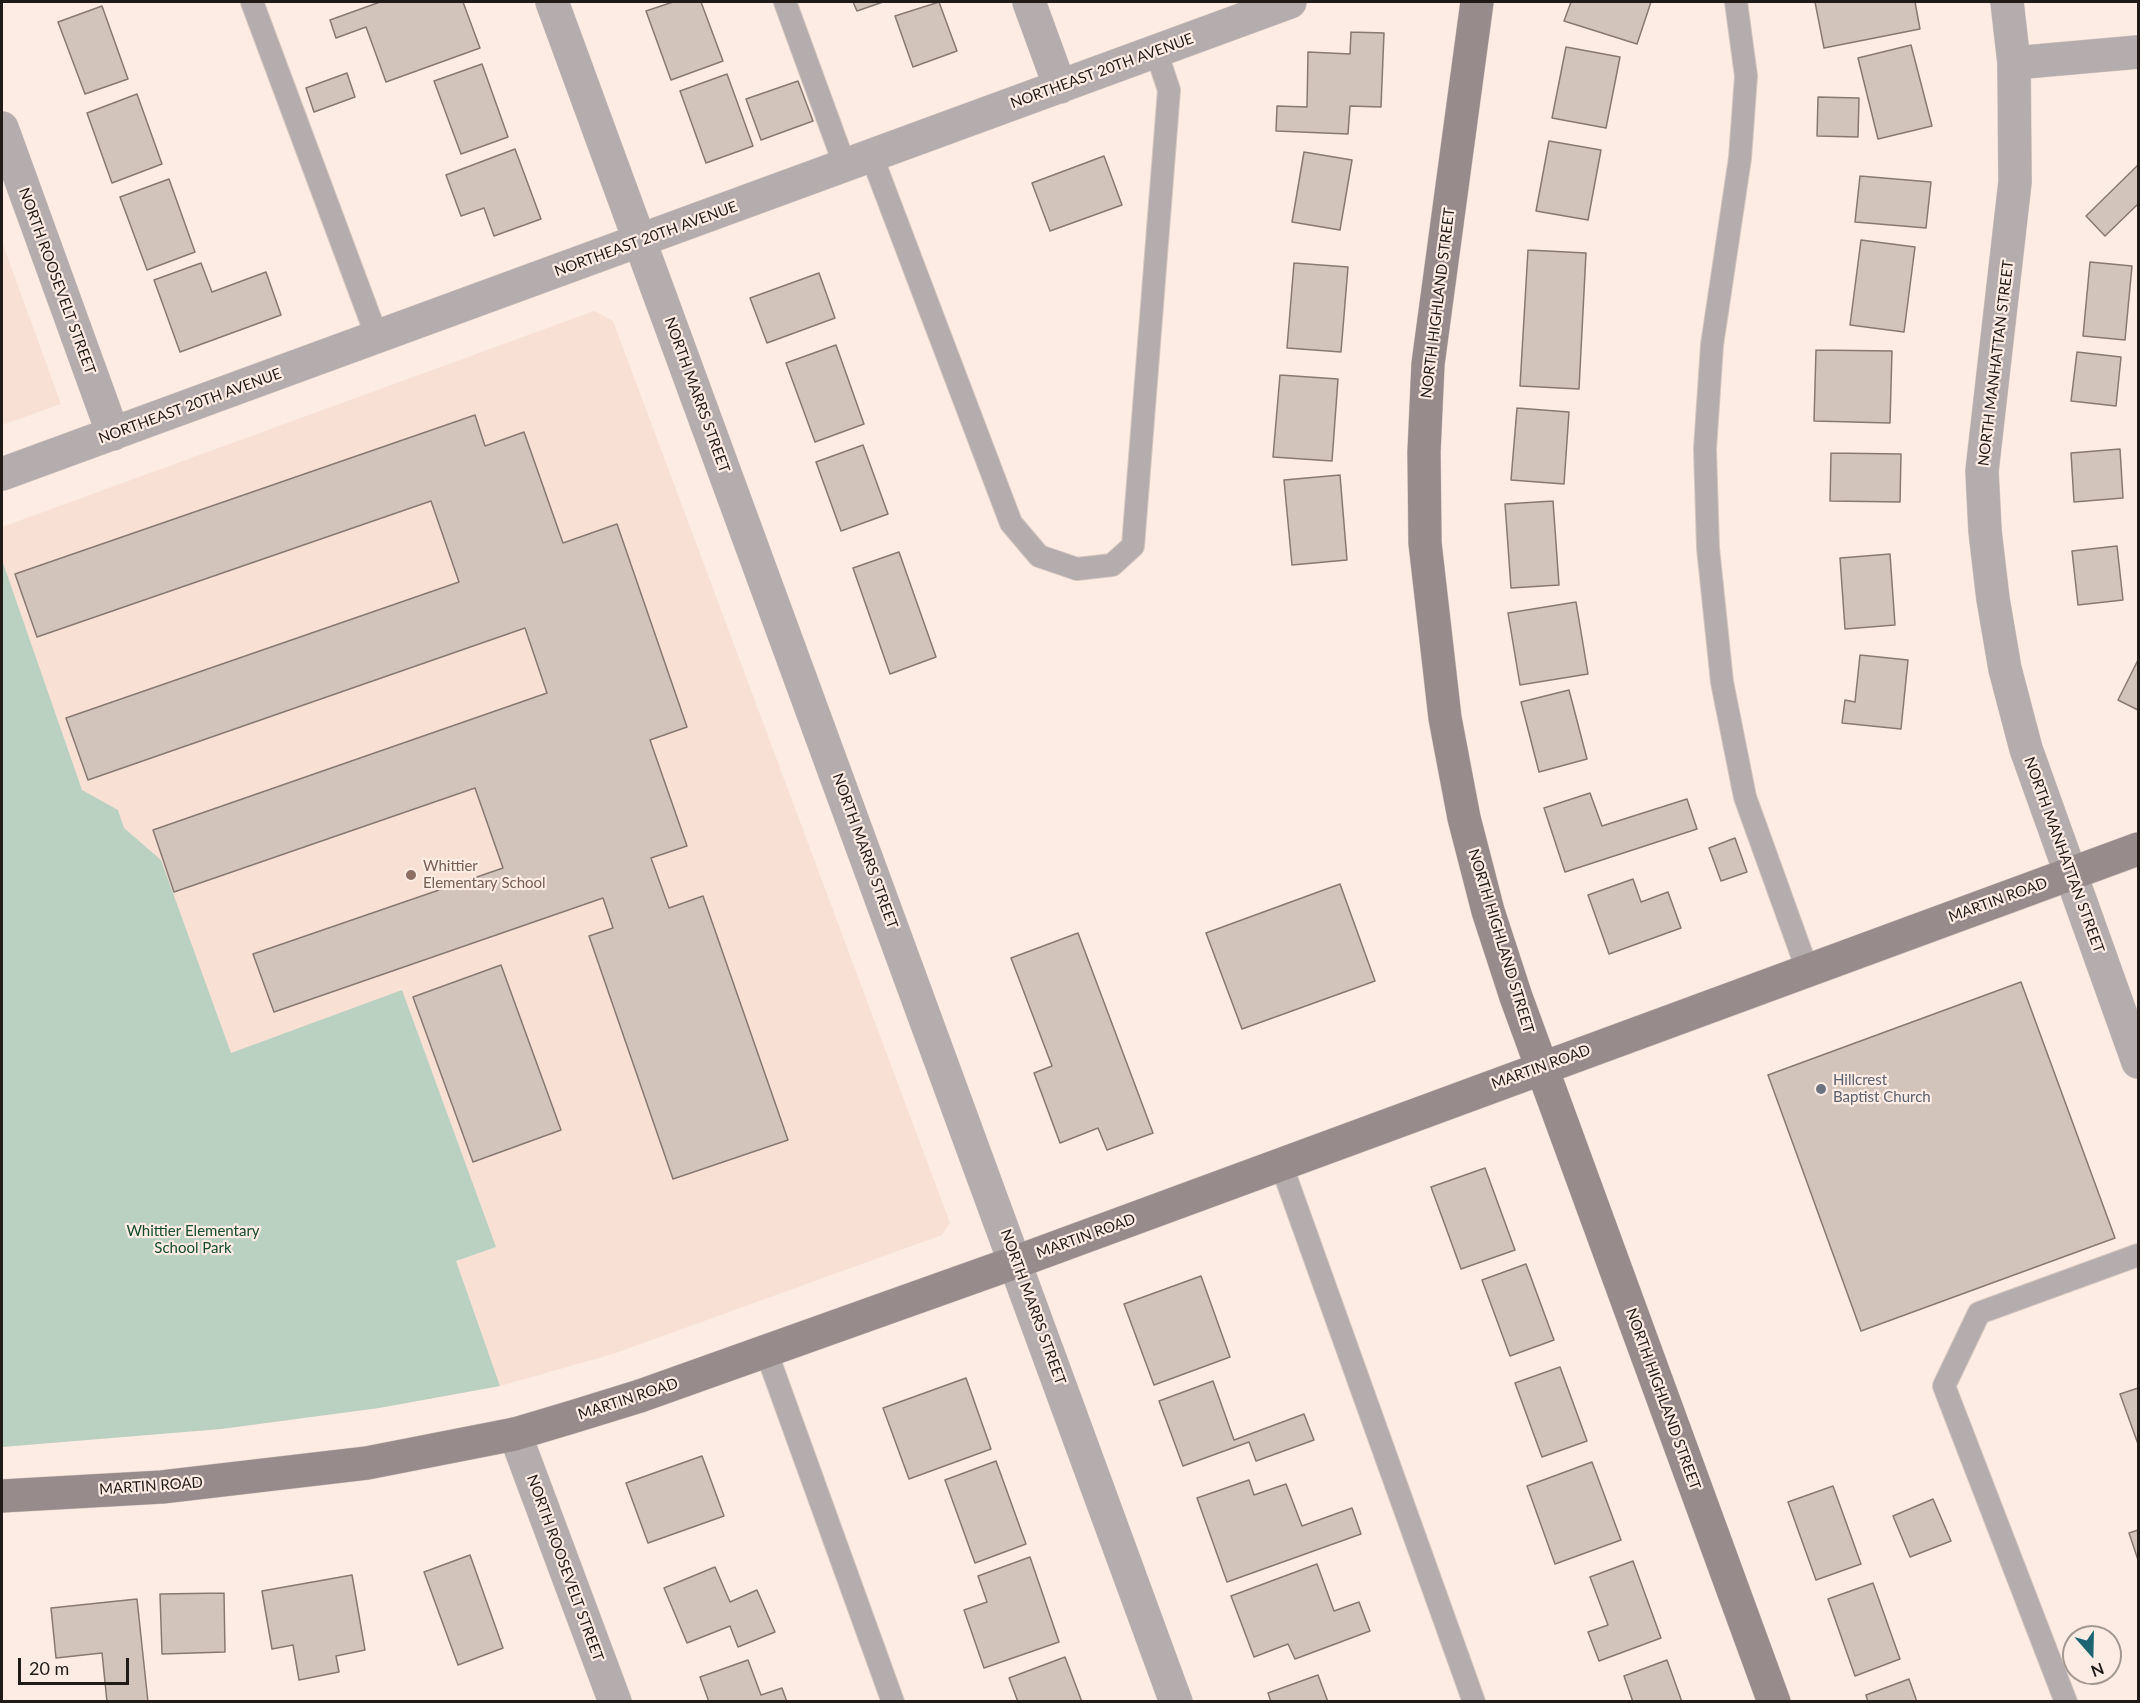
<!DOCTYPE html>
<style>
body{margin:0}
#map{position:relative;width:2140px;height:1703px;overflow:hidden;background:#fcece4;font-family:Lato,sans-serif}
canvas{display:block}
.frame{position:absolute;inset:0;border:3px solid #211b18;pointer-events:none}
.north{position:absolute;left:2062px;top:1625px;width:60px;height:60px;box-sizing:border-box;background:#fcece4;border:2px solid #a49892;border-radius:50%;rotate:160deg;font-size:16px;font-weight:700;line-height:24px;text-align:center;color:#211b18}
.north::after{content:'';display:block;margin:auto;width:21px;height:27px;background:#1d6473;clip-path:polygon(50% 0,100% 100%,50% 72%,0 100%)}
.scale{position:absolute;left:18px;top:1658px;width:111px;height:27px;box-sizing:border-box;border:3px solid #211b18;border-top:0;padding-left:8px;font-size:18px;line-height:21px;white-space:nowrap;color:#211b18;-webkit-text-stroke:4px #fcece4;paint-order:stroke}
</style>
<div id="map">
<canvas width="2140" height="1703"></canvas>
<div class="frame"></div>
<div class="north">N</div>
<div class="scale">20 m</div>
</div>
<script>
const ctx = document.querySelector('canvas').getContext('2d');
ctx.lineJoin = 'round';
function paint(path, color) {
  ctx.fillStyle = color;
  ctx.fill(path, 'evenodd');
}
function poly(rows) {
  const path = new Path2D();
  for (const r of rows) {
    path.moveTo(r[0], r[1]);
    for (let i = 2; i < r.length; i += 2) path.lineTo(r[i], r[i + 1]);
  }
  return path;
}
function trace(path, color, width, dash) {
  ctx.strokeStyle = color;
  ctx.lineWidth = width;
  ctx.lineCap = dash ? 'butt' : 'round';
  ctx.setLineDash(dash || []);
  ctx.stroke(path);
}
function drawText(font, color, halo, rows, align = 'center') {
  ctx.font = font + ' Lato,sans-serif';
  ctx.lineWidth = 4.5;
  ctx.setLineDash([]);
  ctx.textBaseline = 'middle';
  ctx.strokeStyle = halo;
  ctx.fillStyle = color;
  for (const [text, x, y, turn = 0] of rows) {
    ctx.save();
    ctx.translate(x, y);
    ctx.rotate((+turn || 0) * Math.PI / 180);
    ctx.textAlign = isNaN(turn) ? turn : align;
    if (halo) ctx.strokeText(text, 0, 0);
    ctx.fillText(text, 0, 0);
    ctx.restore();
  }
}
const education = poly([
 [2,242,61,404,2,425],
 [594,311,613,321,950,1223,942,1235,613,1354,500,1386,379,1408,221,1429,2,1447,2,527]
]);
const green = poly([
 [2,560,82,790,118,810,124,828,161,860,231,1053,402,990,496,1247,456,1261,500,1386,379,1408,221,1429,2,1447]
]);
const building = poly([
 [380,2,463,2,480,48,386,82,366,27,336,38,330,20,380,2],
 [673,2,701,2,723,61,671,80,646,11,673,2],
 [853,2,883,2,857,11,853,2],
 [939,2,957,51,913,67,895,16,939,2],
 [1571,2,1651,2,1637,44,1564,21,1571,2],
 [1815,2,1915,2,1920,29,1824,48,1815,2],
 [102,6,128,79,85,94,58,22,102,6],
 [1351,32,1384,33,1381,107,1350,106,1348,134,1276,131,1277,106,1307,107,1308,52,1350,54,1351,32],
 [1911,45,1932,126,1878,139,1858,58,1911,45],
 [1566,47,1620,57,1606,128,1552,118,1566,47],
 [482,64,508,137,461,154,434,81,482,64],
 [347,73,355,97,314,112,306,88,347,73],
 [727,74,753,146,706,163,680,91,727,74],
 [798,81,813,121,761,140,746,99,798,81],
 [137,94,162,164,112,183,87,113,137,94],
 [1818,97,1859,98,1858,137,1817,136,1818,97],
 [1549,141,1601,150,1588,220,1536,211,1549,141],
 [515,149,541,219,494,236,484,208,461,216,446,175,515,149],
 [1304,152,1352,160,1340,230,1292,222,1304,152],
 [1104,156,1122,205,1050,231,1032,183,1104,156],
 [2138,165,2138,204,2105,236,2086,216,2138,165],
 [1860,176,1931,182,1926,228,1855,222,1860,176],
 [169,179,195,252,147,270,120,197,169,179],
 [1861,240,1915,247,1904,332,1850,325,1861,240],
 [1528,250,1586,253,1579,389,1520,386,1528,250],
 [2090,262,2132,266,2125,340,2083,336,2090,262],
 [201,263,212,292,266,272,281,315,180,352,154,280,201,263],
 [1294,263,1348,267,1341,352,1287,348,1294,263],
 [819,273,835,318,767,343,750,298,819,273],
 [836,345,864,424,815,442,786,363,836,345],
 [1816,350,1892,351,1890,423,1814,421,1816,350],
 [2077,352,2121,357,2116,406,2071,401,2077,352],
 [1280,375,1338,379,1332,461,1273,457,1280,375],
 [1517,408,1569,412,1564,484,1511,480,1517,408],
 [475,415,485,446,524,432,563,543,617,524,687,727,650,740,687,846,651,858,669,908,703,896,788,1140,673,1179,589,936,613,928,603,898,274,1012,253,954,503,868,475,788,174,892,153,830,547,693,525,628,88,780,66,718,459,582,431,501,37,637,15,574,475,415],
 [863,445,888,514,841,531,816,462,863,445],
 [2120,449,2123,498,2074,502,2071,453,2120,449],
 [1831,453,1901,454,1900,502,1830,501,1831,453],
 [1340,475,1347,560,1292,565,1284,480,1340,475],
 [1553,501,1559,585,1511,588,1505,504,1553,501],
 [2117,546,2123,600,2078,605,2072,551,2117,546],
 [899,552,936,657,890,674,853,568,899,552],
 [1890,554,1895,625,1845,629,1840,558,1890,554],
 [1576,602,1588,674,1520,685,1508,613,1576,602],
 [1860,655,1908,660,1901,729,1842,723,1845,700,1855,702,1860,655],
 [2138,660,2138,710,2118,700,2138,660],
 [1569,690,1587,759,1539,772,1521,702,1569,690],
 [1590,793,1602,826,1687,799,1697,829,1565,872,1544,808,1590,793],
 [1735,838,1747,872,1721,881,1709,848,1735,838],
 [1633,879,1641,902,1668,892,1681,928,1609,954,1588,895,1633,879],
 [1340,884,1375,981,1242,1029,1206,933,1340,884],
 [1078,933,1153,1133,1107,1150,1098,1128,1060,1143,1034,1073,1052,1066,1011,958,1078,933],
 [501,965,561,1130,473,1162,413,997,501,965],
 [2021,982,2115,1238,1861,1331,1768,1075,2021,982],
 [1485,1168,1515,1250,1461,1269,1431,1187,1485,1168],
 [1526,1264,1554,1340,1510,1356,1482,1280,1526,1264],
 [1201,1276,1230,1357,1154,1385,1124,1304,1201,1276],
 [1560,1367,1587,1441,1542,1457,1515,1383,1560,1367],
 [966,1378,991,1449,909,1479,883,1408,966,1378],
 [1213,1381,1234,1440,1304,1414,1314,1440,1256,1461,1249,1442,1183,1466,1159,1401,1213,1381],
 [2138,1388,2138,1444,2120,1394,2138,1388],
 [702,1456,724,1516,648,1543,626,1483,702,1456],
 [996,1461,1026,1544,975,1563,945,1480,996,1461],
 [1592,1462,1621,1540,1555,1564,1527,1486,1592,1462],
 [1249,1480,1254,1495,1286,1484,1302,1526,1352,1508,1361,1534,1227,1582,1197,1498,1249,1480],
 [1833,1486,1861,1564,1816,1580,1788,1502,1833,1486],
 [1933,1499,1951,1541,1910,1557,1893,1516,1933,1499],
 [2138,1530,2138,1560,2129,1533,2138,1530],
 [470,1555,503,1648,458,1665,424,1572,470,1555],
 [1030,1557,1059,1642,984,1668,964,1610,987,1602,978,1576,1030,1557],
 [1633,1561,1661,1638,1599,1661,1588,1632,1608,1625,1590,1577,1633,1561],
 [1317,1564,1334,1611,1359,1602,1370,1631,1295,1659,1288,1644,1254,1657,1231,1596,1317,1564],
 [715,1567,730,1602,757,1590,775,1632,738,1647,730,1626,687,1643,664,1588,715,1567],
 [352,1575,365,1650,336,1656,339,1672,299,1680,293,1645,272,1649,262,1591,352,1575],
 [1873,1583,1900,1659,1855,1676,1828,1599,1873,1583],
 [224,1593,225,1652,162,1654,160,1594,224,1593],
 [137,1599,148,1702,107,1702,102,1653,56,1658,51,1608,137,1599],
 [1065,1657,1082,1702,1018,1702,1009,1678,1065,1657],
 [748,1660,761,1695,782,1688,787,1702,709,1702,700,1677,748,1660],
 [1667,1660,1682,1702,1633,1702,1624,1676,1667,1660],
 [1318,1675,1328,1702,1271,1702,1268,1693,1318,1675],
 [1909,1679,1917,1702,1868,1702,1866,1695,1909,1679]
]);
const lane = poly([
 [252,2,377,337],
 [785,2,845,166],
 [1736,2,1746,76,1740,158,1712,345,1705,449,1708,548,1722,682,1745,797,1807,969],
 [872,157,1011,523,1039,556,1077,569,1112,565,1133,546,1169,90,1156,51],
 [1281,1164,1474,1702],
 [766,1351,893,1702],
 [2066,1702,1944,1386,1979,1313,2138,1255]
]);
const street = poly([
 [552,2,1176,1702],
 [1029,2,1060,87],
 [2007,2,2014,63,2015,182,1982,471,1985,531,1993,599,2005,669,2026,749,2138,1062],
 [2014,63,2138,52],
 [2,128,113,434],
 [2,474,1290,2],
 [515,1434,615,1702]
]);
const secondary = poly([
 [1477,2,1428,364,1424,452,1425,543,1445,718,1464,818,1488,911,1516,997,1774,1702],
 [2,1496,162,1487,367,1463,515,1434,572,1417,640,1396,1016,1262,2138,849]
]);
const markers = [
 [411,875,6,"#8d6e63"],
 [1821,1089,6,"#6b7280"]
];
const streetNames = [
 ["NORTHEAST 20TH AVENUE",1102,71,-20],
 ["NORTHEAST 20TH AVENUE",646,239,-20],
 ["NORTH ROOSEVELT STREET",57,281,70],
 ["NORTH HIGHLAND STREET",1438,303,-83],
 ["NORTH MANHATTAN STREET",1996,363,-83],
 ["NORTH MARRS STREET",697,395,70],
 ["NORTHEAST 20TH AVENUE",190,406,-20],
 ["NORTH MARRS STREET",865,851,70],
 ["NORTH MANHATTAN STREET",2064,855,70],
 ["MARTIN ROAD",1998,900,-20],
 ["NORTH HIGHLAND STREET",1501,941,73],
 ["MARTIN ROAD",1541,1067,-20],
 ["MARTIN ROAD",1086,1236,-20],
 ["NORTH MARRS STREET",1033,1307,70],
 ["MARTIN ROAD",628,1399,-18],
 ["NORTH HIGHLAND STREET",1663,1399,70],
 ["MARTIN ROAD",151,1486,-4],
 ["NORTH ROOSEVELT STREET",565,1568,70]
];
const educationNames = [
 ["Whittier",423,866],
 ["Elementary School",423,883]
];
const worshipNames = [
 ["Hillcrest",1833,1080],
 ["Baptist Church",1833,1097]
];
const parkNames = [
 ["Whittier Elementary",193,1231],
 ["School Park",193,1248]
];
paint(education, '#f8e0d5');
paint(green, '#bad1c2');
paint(building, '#d2c3bb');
trace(building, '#877972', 1.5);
trace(lane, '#d5c6bf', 24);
trace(street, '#d5c6bf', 34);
trace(secondary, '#d5c6bf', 34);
trace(lane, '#b4acad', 22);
trace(street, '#b4acad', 33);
trace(secondary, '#978b8c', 33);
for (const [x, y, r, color] of markers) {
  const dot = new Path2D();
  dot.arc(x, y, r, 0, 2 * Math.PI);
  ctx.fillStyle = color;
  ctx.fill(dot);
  trace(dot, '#fcece4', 2);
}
drawText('15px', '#211b18', '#fcece4', streetNames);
drawText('15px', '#785e54', '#fcece4', educationNames, 'left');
drawText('15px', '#5b616d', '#fcece4', worshipNames, 'left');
drawText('15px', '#164b30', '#fcece4', parkNames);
</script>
